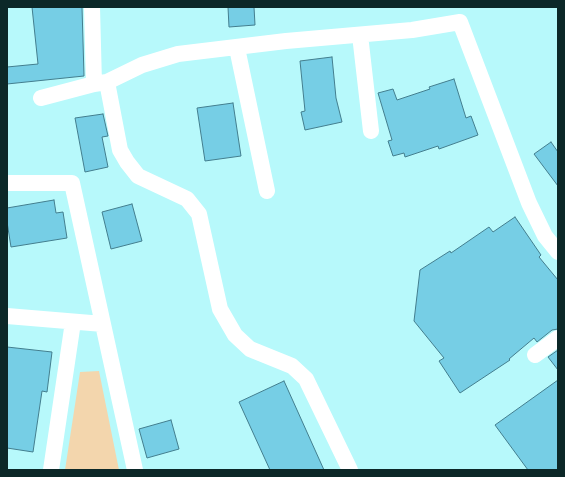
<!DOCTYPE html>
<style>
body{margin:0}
#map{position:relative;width:565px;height:477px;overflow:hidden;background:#b7f9fb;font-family:"Golos Text",sans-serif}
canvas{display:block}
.frame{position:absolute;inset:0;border:8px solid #0c2828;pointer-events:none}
</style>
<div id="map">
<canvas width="565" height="477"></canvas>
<div class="frame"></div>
</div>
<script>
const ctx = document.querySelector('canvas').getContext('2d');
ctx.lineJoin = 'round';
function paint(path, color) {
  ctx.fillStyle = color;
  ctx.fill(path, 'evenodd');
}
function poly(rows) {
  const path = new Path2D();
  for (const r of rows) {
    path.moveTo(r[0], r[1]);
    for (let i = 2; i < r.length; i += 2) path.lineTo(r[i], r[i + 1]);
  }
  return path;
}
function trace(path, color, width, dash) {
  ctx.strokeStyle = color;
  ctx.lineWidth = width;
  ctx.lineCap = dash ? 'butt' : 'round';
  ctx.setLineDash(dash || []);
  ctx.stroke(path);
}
const green = poly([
 [99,371,119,470,65,470,80,372]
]);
const building = poly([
 [32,7,82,7,84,76,7,84,7,67,38,64,32,7],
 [228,7,254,7,255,25,229,27,228,7],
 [332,57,336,98,342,122,305,130,301,112,305,111,300,61,332,57],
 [454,79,466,118,471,116,478,135,439,149,438,146,405,157,404,153,393,156,388,141,392,140,378,93,393,89,397,100,430,89,429,87,454,79],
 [233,103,241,156,205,161,197,108,233,103],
 [103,114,108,136,102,137,108,167,85,172,75,118,103,114],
 [551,142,558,152,558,186,534,154,551,142],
 [54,200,56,213,63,212,67,238,11,247,7,222,7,208,54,200],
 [132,204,142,241,111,249,102,212,132,204],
 [515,217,541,255,539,257,558,280,558,329,552,330,537,342,534,338,509,359,510,360,460,393,439,361,444,358,414,321,420,270,450,251,451,253,489,227,493,232,515,217],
 [7,347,52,352,47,392,42,391,33,452,7,448,7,347],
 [558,350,558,370,548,357,558,350],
 [558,380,558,470,528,470,495,425,558,380],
 [284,381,324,470,270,470,239,402,284,381],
 [171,420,179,449,147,458,139,429,171,420]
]);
const minor = poly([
 [92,7,94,84,107,82,142,65,178,54,286,41,412,30,460,22,529,203,545,236,558,252],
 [360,35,371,131],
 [237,48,267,191],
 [107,82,120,150,127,162,138,176,187,199,199,214,220,309,235,335,250,349,292,366,306,379,350,470],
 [41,98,94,84],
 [7,183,72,183,135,470],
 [7,316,103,324],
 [535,355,558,338],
 [51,470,73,322]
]);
paint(green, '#f3d6ad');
paint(building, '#76cee5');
trace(building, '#437e8e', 1);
trace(minor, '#fff', 16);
</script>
